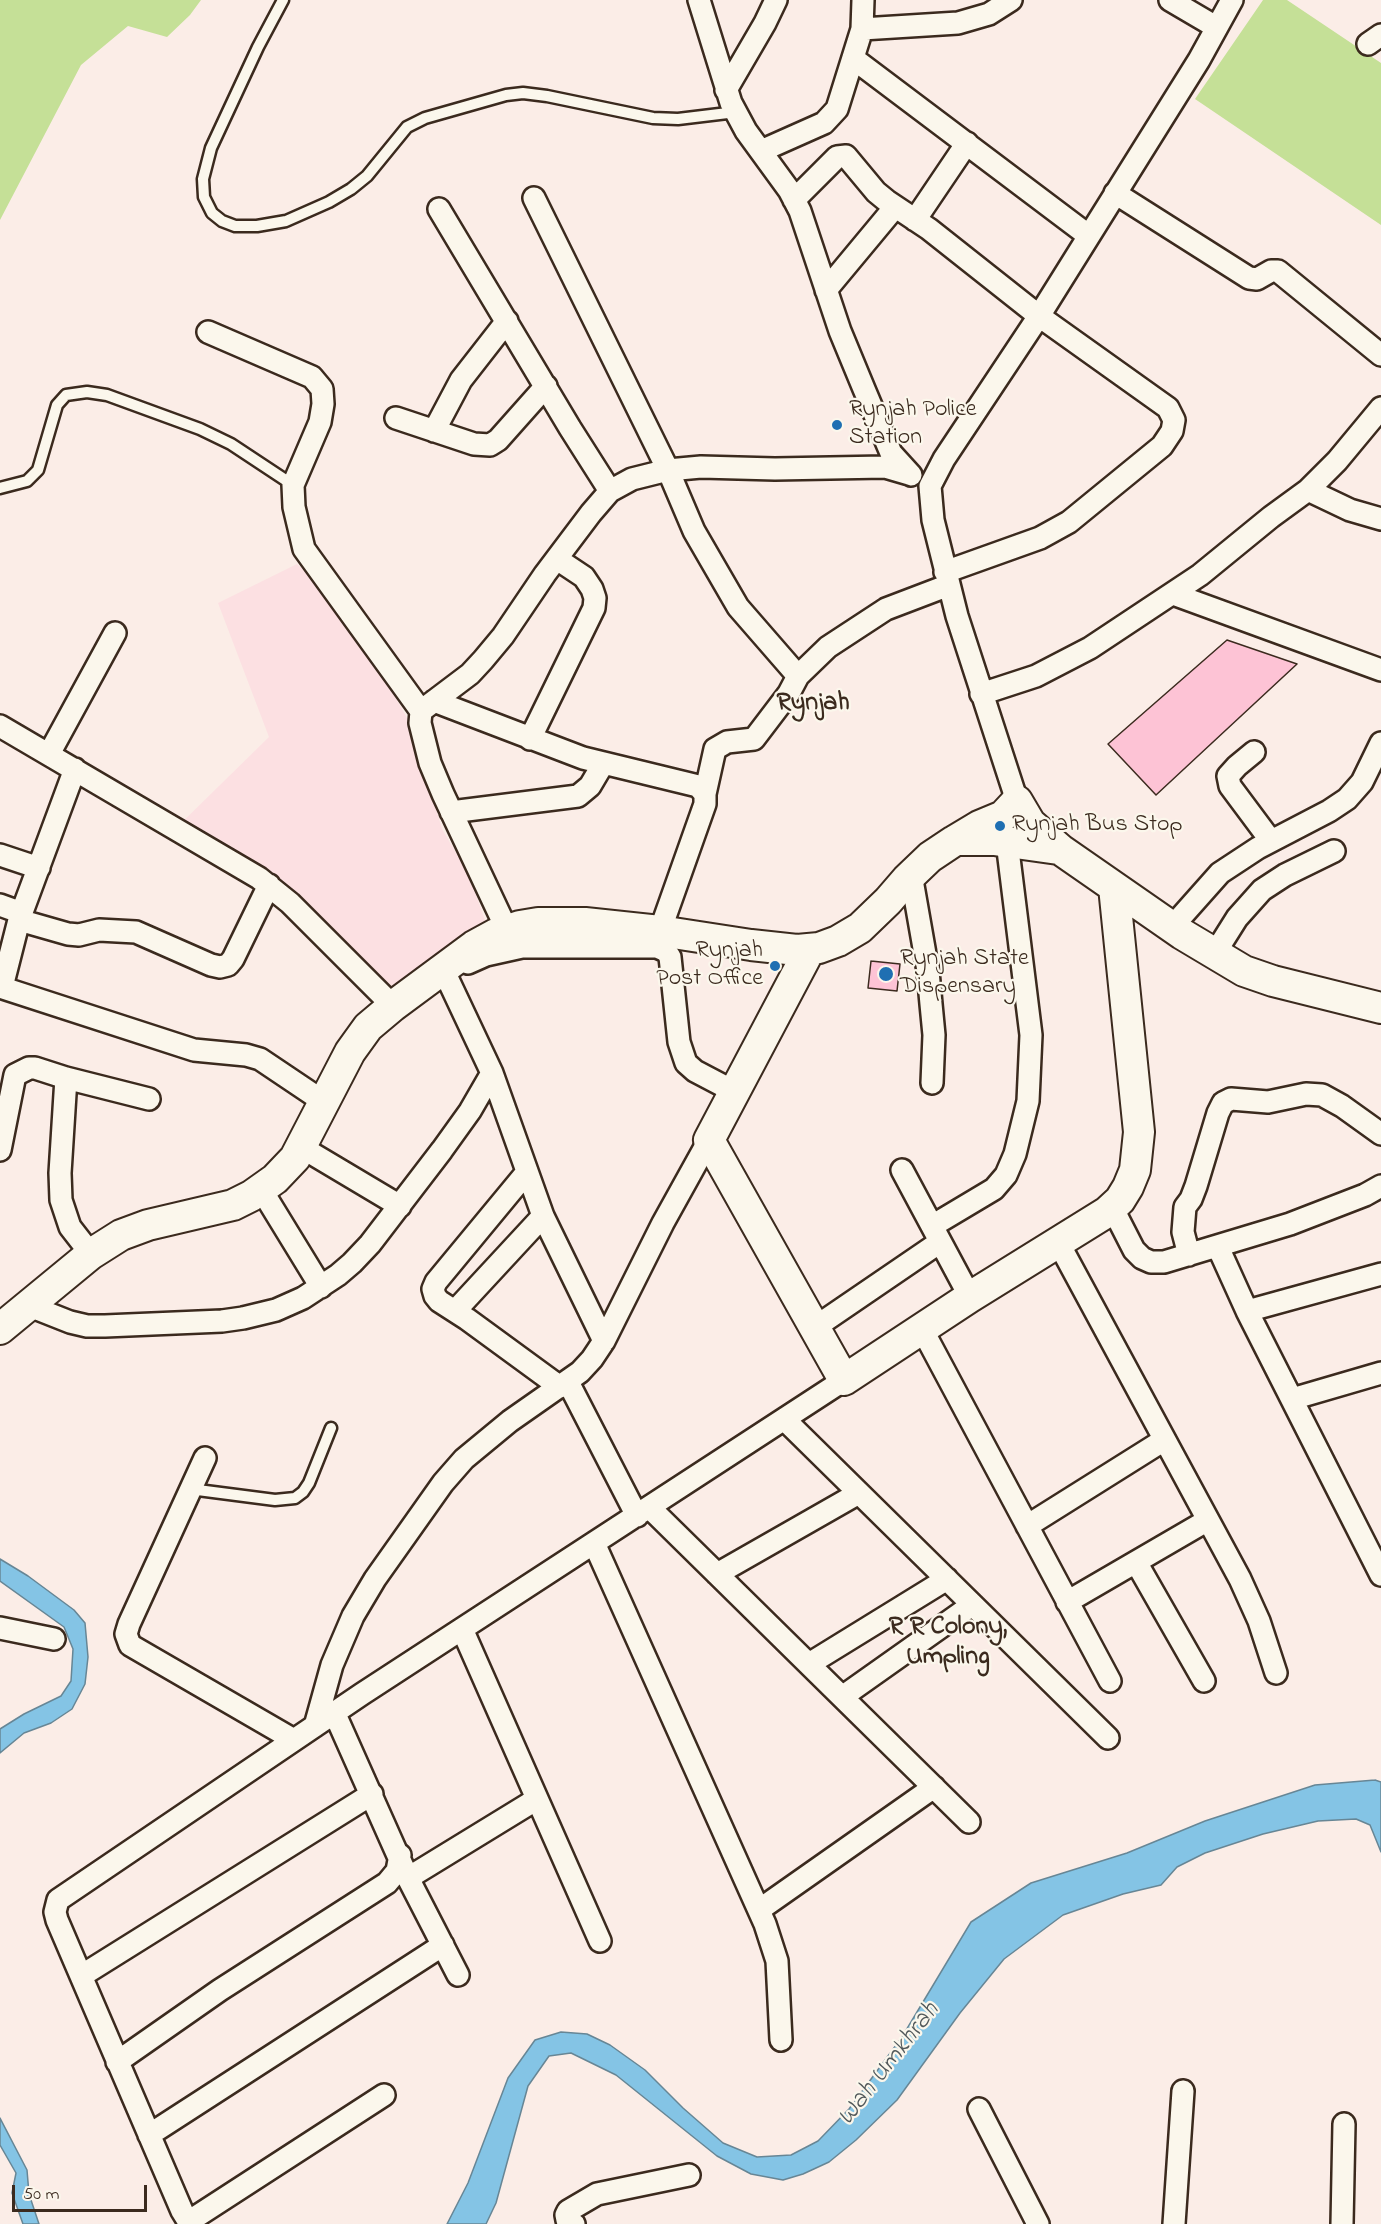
<!DOCTYPE html>
<style>
body{margin:0}
#map{position:relative;width:1381px;height:2224px;overflow:hidden;background:#fbede7;font-family:"Indie Flower",sans-serif}
canvas{display:block}
.scale{position:absolute;left:12px;top:2185px;width:135px;height:27px;box-sizing:border-box;border:3px solid #3b2a1e;border-top:0;padding-left:8px;font-size:18px;line-height:21px;white-space:nowrap;color:#3b2a1e;-webkit-text-stroke:4px #fbf7ec;paint-order:stroke}
</style>
<div id="map">
<canvas width="1381" height="2224"></canvas>
<div class="scale">50 m</div>
</div>
<script>
const ctx = document.querySelector('canvas').getContext('2d');
ctx.lineJoin = 'round';
function paint(path, color) {
  ctx.fillStyle = color;
  ctx.fill(path, 'evenodd');
}
function poly(rows) {
  const path = new Path2D();
  for (const r of rows) {
    path.moveTo(r[0], r[1]);
    for (let i = 2; i < r.length; i += 2) path.lineTo(r[i], r[i + 1]);
  }
  return path;
}
function trace(path, color, width, dash) {
  ctx.strokeStyle = color;
  ctx.lineWidth = width;
  ctx.lineCap = dash ? 'butt' : 'round';
  ctx.setLineDash(dash || []);
  ctx.stroke(path);
}
function drawText(font, color, halo, rows, align = 'center') {
  ctx.font = font + ' "Indie Flower",sans-serif';
  ctx.lineWidth = 4.5;
  ctx.setLineDash([]);
  ctx.textBaseline = 'middle';
  ctx.strokeStyle = halo;
  ctx.fillStyle = color;
  for (const [text, x, y, turn = 0] of rows) {
    ctx.save();
    ctx.translate(x, y);
    ctx.rotate((+turn || 0) * Math.PI / 180);
    ctx.textAlign = isNaN(turn) ? turn : align;
    if (halo) ctx.strokeText(text, 0, 0);
    ctx.fillText(text, 0, 0);
    ctx.restore();
  }
}
const built = poly([
 [297,564,351,618,412,727,442,829,469,875,487,926,378,995,272,898,169,835,269,737,218,603]
]);
const green = poly([
 [0,0,201,0,190,15,167,37,128,26,81,65,0,220],
 [1263,0,1287,0,1381,63,1381,225,1195,99]
]);
const water = poly([
 [0,1559,28,1576,74,1610,85,1623,88,1657,85,1684,72,1709,51,1723,24,1733,0,1753,0,1729,24,1714,61,1696,71,1681,73,1649,64,1627,0,1581,0,1559],
 [1375,1780,1381,1782,1381,1852,1370,1825,1356,1819,1318,1821,1263,1834,1205,1853,1177,1867,1161,1885,1123,1894,1063,1915,1004,1959,960,2013,897,2100,856,2140,829,2162,803,2174,783,2180,751,2174,717,2156,616,2075,571,2053,549,2056,528,2086,496,2203,486,2224,447,2224,468,2183,508,2078,535,2040,561,2032,587,2034,610,2045,645,2070,683,2108,723,2143,757,2157,791,2155,818,2141,849,2109,902,2037,971,1922,1031,1883,1127,1853,1205,1821,1315,1785,1375,1780],
 [0,2118,27,2170,29,2194,39,2224,23,2224,12,2193,16,2173,0,2145,0,2118]
]);
const building = poly([
 [1227,640,1297,664,1156,795,1108,744,1227,640],
 [871,961,900,964,897,991,868,988,871,961]
]);
const lane = poly([
 [283,0,258,47,211,148,203,179,204,197,212,213,222,221,235,226,257,226,286,221,329,202,351,189,367,176,407,127,425,118,506,95,523,93,547,96,653,118,678,119,736,112],
 [0,488,27,481,38,470,57,405,66,395,87,392,107,395,200,429,231,444,293,485],
 [190,1489,275,1500,295,1498,303,1492,309,1483,331,1428]
]);
const street = poly([
 [699,0,731,103,746,131,789,190,800,211,840,331,864,389,891,453,911,475],
 [1170,0,1216,27],
 [862,29,958,23,989,14,1011,0],
 [1368,44,1381,35],
 [854,59,1089,236],
 [726,90,765,23,776,0],
 [761,151,824,123,837,109,862,29,863,0],
 [1115,193,1249,278,1257,279,1271,271,1278,271,1381,355],
 [534,198,668,470,694,531,738,607,798,676],
 [794,200,837,157,846,156,876,192,887,201,929,229,1039,316,1168,408,1174,420,1172,431,1162,446,1069,522,1040,538,945,572],
 [439,209,570,428,610,491],
 [915,220,967,143],
 [826,290,895,207],
 [208,332,312,377,322,389,323,404,320,422,293,485,294,507,304,549,421,711],
 [396,418,474,444,490,445,498,440,546,386],
 [434,431,461,380,507,321],
 [1308,490,1350,510,1381,519],
 [1173,594,1381,670],
 [981,694,1036,676,1090,648,1200,575,1271,517,1308,490,1337,461,1381,408],
 [434,701,583,758,698,786,705,794,705,804,660,931],
 [0,726,259,878,290,903,393,1006],
 [530,739,594,608,595,598,592,589,584,577,557,559],
 [1254,752,1237,766,1228,776,1230,786,1271,841],
 [49,754,115,633],
 [705,794,715,749,727,742,754,739,789,693,798,676,828,647,886,609,949,585],
 [1017,801,957,616,933,520,930,486,944,459,1039,316,1199,60,1232,0],
 [451,812,578,796,590,786,603,764],
 [0,855,39,868],
 [911,874,928,971,931,1004,934,1035,932,1083],
 [0,905,22,913],
 [19,920,68,934,79,935,99,930,136,932,211,965,220,967,228,965,233,959,269,885],
 [1172,927,1220,873,1258,848,1329,811,1347,799,1362,782,1381,743],
 [507,930,443,794,430,763,420,723,421,711,470,674,483,660,503,636,545,574,591,513,610,491,632,479,668,470,701,467,775,469,885,467,909,474],
 [1215,953,1237,918,1262,890,1285,875,1334,851],
 [468,963,486,955,522,947,657,947,666,951,670,957,679,1042,686,1063,695,1071,735,1092],
 [443,969,492,1073,543,1216,604,1341],
 [0,987,194,1050,246,1055,260,1059,324,1102],
 [2,987,19,920,75,769],
 [66,1078,60,1173,61,1200,70,1227,91,1254],
 [301,1147,400,1206],
 [0,1150,15,1075,29,1068,35,1068,66,1078,149,1099],
 [902,1170,970,1297],
 [527,1172,436,1282,433,1289,435,1296,439,1301,467,1319,560,1387],
 [261,1189,321,1287],
 [1112,1207,1134,1250,1142,1258,1151,1262,1164,1262,1290,1224,1365,1195,1381,1186],
 [932,1226,994,1189,1006,1175,1015,1154,1028,1101,1031,1035,1007,842],
 [1058,1242,1240,1579,1259,1621,1276,1673],
 [1218,1247,1247,1311,1381,1575],
 [1189,1255,1183,1232,1185,1207,1191,1199,1196,1186,1218,1113,1223,1103,1231,1099,1268,1102,1306,1094,1322,1095,1342,1106,1381,1134],
 [27,1305,70,1322,87,1326,105,1326,222,1321,243,1318,276,1310,303,1298,338,1275,352,1263,370,1244,442,1150,470,1111,492,1073],
 [455,1311,543,1216],
 [1247,1311,1381,1274],
 [814,1328,940,1242],
 [922,1329,1110,1681],
 [568,1382,637,1516],
 [1292,1399,1381,1373],
 [784,1419,1108,1738],
 [205,1458,129,1624,126,1634,130,1645,294,1740],
 [649,1507,969,1822],
 [1027,1526,1164,1440],
 [594,1543,765,1924,777,1961,781,2040],
 [1136,1562,1204,1681],
 [717,1574,859,1493],
 [1067,1602,1208,1520],
 [0,1628,54,1639],
 [462,1629,600,1941],
 [809,1664,947,1579],
 [842,1697,972,1605],
 [334,1712,408,1878,458,1975],
 [315,1726,332,1665,353,1616,375,1579,443,1483,464,1459,510,1421,580,1372,592,1359,604,1341,663,1223,709,1140],
 [408,1878,537,1799],
 [759,1910,934,1787],
 [81,1976,372,1794],
 [117,2062,220,1990,387,1883,397,1871,400,1855],
 [979,2109,1038,2224],
 [149,2135,443,1945],
 [188,2222,384,2095],
 [190,2224,182,2211,57,1920,55,1912,58,1900,362,1694,844,1380],
 [574,2224,567,2220,566,2215,568,2211,597,2194,689,2175],
 [1174,2224,1183,2091],
 [1342,2224,1344,2124]
]);
const secondary = poly([
 [1017,801,1030,823,1061,850,1182,934,1244,971,1273,981,1381,1008],
 [960,840,994,840,1058,849],
 [810,949,709,1140,844,1380,970,1297,1107,1212,1120,1200,1128,1187,1135,1170,1139,1132,1114,887],
 [0,1329,91,1254,121,1235,148,1225,233,1205,251,1196,275,1179,295,1158,350,1052,368,1027,393,1006,474,946,496,934,520,926,538,923,585,923,660,931,751,945,797,950,819,948,838,941,860,928,888,901,907,879,930,857,954,841,979,826,1003,816,1017,801]
]);
const markers = [
 [837,425,6,"#1f6fb2"],
 [1000,826,6,"#1f6fb2"],
 [775,966,6,"#1f6fb2"],
 [886,974,8,"#1f6fb2"]
];
const poiNames = [
 ["Rynjah Police",849,411],
 ["Station",849,439],
 ["Rynjah Bus Stop",1012,826],
 ["Rynjah",763,952,"right"],
 ["Post Office",763,980,"right"],
 ["Rynjah State",900,960],
 ["Dispensary",900,988]
];
const neighbourhoodNames = [
 ["Rynjah",813,705],
 ["R R Colony,",948,1629],
 ["Umpling",948,1659]
];
const waterNames = [
 ["Wah Umkhrah",890,2065,-52]
];
paint(built, '#fce0e2');
paint(green, '#c5e097');
paint(water, '#84c4e5');
trace(water, '#678695', 1.5);
paint(building, '#fdc3d5');
trace(building, '#3b2a1e', 1.5);
trace(lane, '#3b2a1e', 15);
trace(street, '#3b2a1e', 26);
trace(secondary, '#3b2a1e', 34);
trace(lane, '#fbf7ec', 10);
trace(street, '#fbf7ec', 21);
trace(secondary, '#fbf7ec', 30);
for (const [x, y, r, color] of markers) {
  const dot = new Path2D();
  dot.arc(x, y, r, 0, 2 * Math.PI);
  ctx.fillStyle = color;
  ctx.fill(dot);
  trace(dot, '#fbf7ec', 2);
}
drawText('24px', '#3b2a1e', '#fbf7ec', poiNames, 'left');
drawText('bold 26px', '#3b2a1e', '#fbf7ec', neighbourhoodNames);
drawText('italic 26px', '#51585a', '#fbf7ec', waterNames);
</script>
